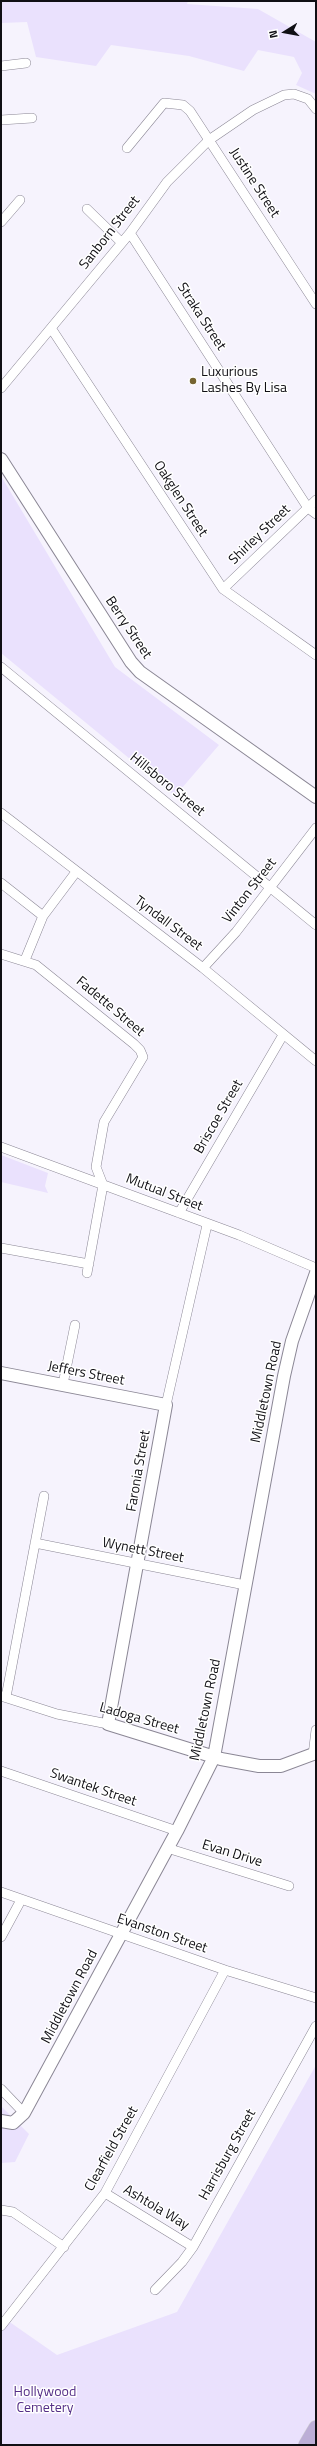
<!DOCTYPE html>
<style>
body{margin:0}
#map{position:relative;width:317px;height:2446px;overflow:hidden;background:#f6f3fd;font-family:"Titillium Web",sans-serif}
canvas{display:block}
.frame{position:absolute;inset:0;border:2px solid #100f14;pointer-events:none}
.north{position:absolute;left:265px;top:12px;width:40px;height:40px;-webkit-text-stroke:3px #fff;paint-order:stroke;rotate:259deg;font-size:11px;font-weight:700;line-height:16px;text-align:center;color:#100f14}
.north::after{content:'';display:block;margin:auto;width:14px;height:18px;background:#100f14;clip-path:polygon(50% 0,100% 100%,50% 72%,0 100%)}
</style>
<div id="map">
<canvas width="317" height="2446"></canvas>
<div class="frame"></div>
<div class="north">N</div>
</div>
<script>
const ctx = document.querySelector('canvas').getContext('2d');
ctx.lineJoin = 'round';
function paint(path, color) {
  ctx.fillStyle = color;
  ctx.fill(path, 'evenodd');
}
function poly(rows) {
  const path = new Path2D();
  for (const r of rows) {
    path.moveTo(r[0], r[1]);
    for (let i = 2; i < r.length; i += 2) path.lineTo(r[i], r[i + 1]);
  }
  return path;
}
function trace(path, color, width, dash) {
  ctx.strokeStyle = color;
  ctx.lineWidth = width;
  ctx.lineCap = dash ? 'butt' : 'round';
  ctx.setLineDash(dash || []);
  ctx.stroke(path);
}
function drawText(font, color, halo, rows, align = 'center') {
  ctx.font = font + ' "Titillium Web",sans-serif';
  ctx.lineWidth = 3;
  ctx.setLineDash([]);
  ctx.textBaseline = 'middle';
  ctx.strokeStyle = halo;
  ctx.fillStyle = color;
  for (const [text, x, y, turn = 0] of rows) {
    ctx.save();
    ctx.translate(x, y);
    ctx.rotate((+turn || 0) * Math.PI / 180);
    ctx.textAlign = isNaN(turn) ? turn : align;
    if (halo) ctx.strokeText(text, 0, 0);
    ctx.fillText(text, 0, 0);
    ctx.restore();
  }
}
const green = poly([
 [1,1,188,1,187,4,258,9,316,42,316,94,296,85,302,73,294,57,258,50,244,71,189,56,111,45,96,66,36,57,27,22,1,23],
 [1,476,115,667,219,745,175,796,1,653],
 [1,1155,48,1173,45,1186,48,1193,1,1182],
 [316,2065,316,2419,300,2445,1,2445,1,2316,57,2355,177,2312],
 [1,2106,29,2134,15,2162,1,2163]
]);
const minor = poly([
 [1,66,26,63],
 [1,120,32,118],
 [127,148,164,103,183,105,190,111,316,304],
 [87,209,121,242],
 [1,222,20,200],
 [130,233,308,508,316,514],
 [51,328,223,589,316,655],
 [1,388,130,233,167,182,209,140,253,110,284,95,294,94,308,99,316,109],
 [223,589,316,500],
 [1,667,316,925],
 [1,813,203,968,316,1061],
 [1,883,43,916],
 [1,954,36,965,134,1044,140,1050,143,1057,104,1122,96,1167,103,1185,87,1273],
 [25,960,43,916,76,872],
 [203,968,236,932,316,828],
 [1,1147,239,1235,316,1268],
 [179,1213,283,1035],
 [1,1248,89,1264],
 [63,1384,75,1325],
 [166,1405,207,1225],
 [35,1543,245,1585],
 [1,1696,57,1714,108,1724],
 [6,1697,44,1496],
 [313,1755,316,1730],
 [1,1771,177,1831],
 [167,1848,289,1886],
 [1,1892,225,1970,316,1998],
 [1,1937,21,1900],
 [1,2089,24,2113],
 [105,2193,193,2247],
 [1,2210,13,2212,64,2247],
 [155,2290,182,2262,193,2247,316,2026],
 [1,2326,105,2193,225,1970]
]);
const tertiary = poly([
 [1,459,131,662,140,672,316,797],
 [1,1373,166,1405,108,1724,221,1759,259,1766,281,1766,316,1753],
 [1,2121,13,2123,24,2113,177,1831,214,1757,284,1376,292,1341,316,1273]
]);
const primary = poly([
 [306,2445,316,2428]
]);
const markers = [
 [193,381,4,"#756331"]
];
const streetNames = [
 ["Justine Street",254,183,57],
 ["Sanborn Street",110,233,-52],
 ["Straka Street",201,317,57],
 ["Oakglen Street",180,499,57],
 ["Shirley Street",260,535,-44],
 ["Berry Street",128,628,56],
 ["Hillsboro Street",167,785,39],
 ["Vinton Street",250,891,-52],
 ["Tyndall Street",168,924,37],
 ["Fadette Street",110,1007,40],
 ["Briscoe Street",219,1117,-60],
 ["Mutual Street",164,1193,21],
 ["Jeffers Street",86,1374,11],
 ["Middletown Road",267,1392,-78],
 ["Faronia Street",139,1471,-80],
 ["Wynett Street",143,1551,11],
 ["Middletown Road",206,1710,-78],
 ["Ladoga Street",139,1719,16],
 ["Swantek Street",93,1788,19],
 ["Evan Drive",232,1854,17],
 ["Evanston Street",162,1934,19],
 ["Middletown Road",70,1997,-62],
 ["Clearfield Street",112,2149,-61],
 ["Harrisburg Street",228,2155,-61],
 ["Ashtola Way",156,2208,31]
];
const poiNames = [
 ["Luxurious",201,373],
 ["Lashes By Lisa",201,389]
];
const parkNames = [
 ["Hollywood",45,2393],
 ["Cemetery",45,2409]
];
paint(green, '#eae1fd');
trace(minor, '#8b8795', 10);
trace(tertiary, '#8b8795', 14);
trace(primary, '#d4d4d5', 16);
trace(minor, '#fff', 9);
trace(tertiary, '#fff', 12);
trace(primary, '#bcaed6', 15);
for (const [x, y, r, color] of markers) {
  const dot = new Path2D();
  dot.arc(x, y, r, 0, 2 * Math.PI);
  ctx.fillStyle = color;
  ctx.fill(dot);
  trace(dot, '#fff', 1.5);
}
drawText('14px', '#100f14', '#fff', streetNames);
drawText('14px', '#100f14', '#fff', poiNames, 'left');
drawText('14px', '#552f87', '#fff', parkNames);
</script>
